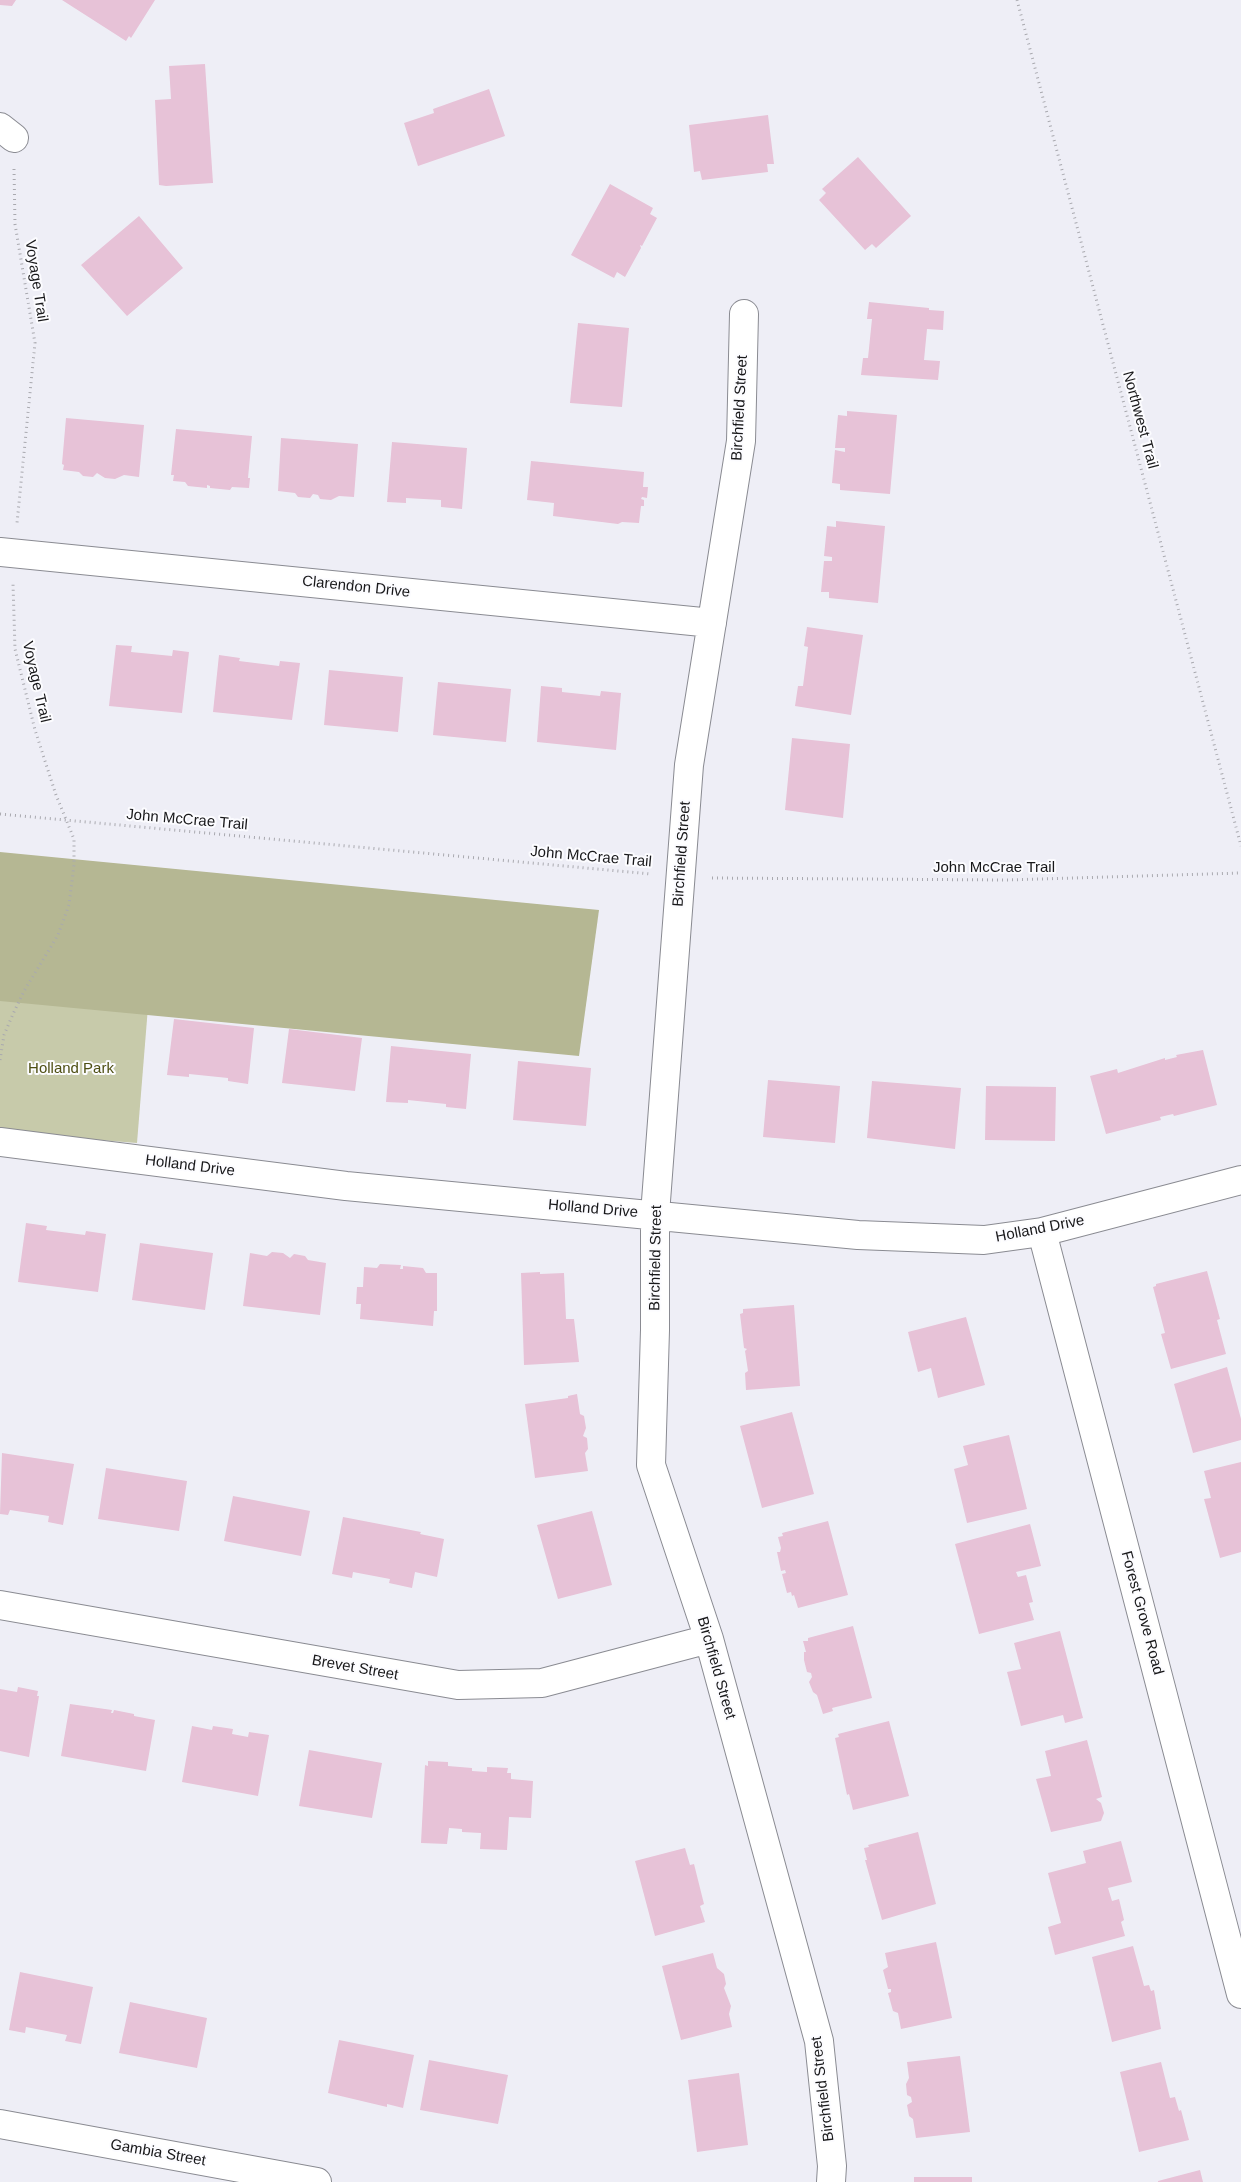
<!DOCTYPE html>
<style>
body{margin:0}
canvas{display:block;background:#eeeef6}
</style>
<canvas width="1241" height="2182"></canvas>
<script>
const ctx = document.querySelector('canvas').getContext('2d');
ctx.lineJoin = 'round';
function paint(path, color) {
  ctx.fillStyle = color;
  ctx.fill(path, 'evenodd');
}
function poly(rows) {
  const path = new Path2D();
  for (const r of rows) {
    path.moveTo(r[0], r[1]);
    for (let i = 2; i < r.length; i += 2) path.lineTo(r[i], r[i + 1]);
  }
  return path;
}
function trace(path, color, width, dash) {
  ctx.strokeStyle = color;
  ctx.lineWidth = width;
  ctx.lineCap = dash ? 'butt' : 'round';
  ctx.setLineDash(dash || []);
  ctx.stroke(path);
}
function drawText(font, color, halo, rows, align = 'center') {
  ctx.font = font + ' Arial,sans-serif';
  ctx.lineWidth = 4;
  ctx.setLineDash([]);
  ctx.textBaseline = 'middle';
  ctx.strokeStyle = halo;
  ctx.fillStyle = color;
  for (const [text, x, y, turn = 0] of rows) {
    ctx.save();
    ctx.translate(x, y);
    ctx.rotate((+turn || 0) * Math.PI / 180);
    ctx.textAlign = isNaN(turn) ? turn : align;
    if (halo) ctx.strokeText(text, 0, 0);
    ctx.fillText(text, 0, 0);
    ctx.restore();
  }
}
const green = poly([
 [0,994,148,1007,137,1143,0,1132]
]);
const forest = poly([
 [0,852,599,910,579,1056,0,1001]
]);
const building = poly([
 [0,0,16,0,12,6,0,5],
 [62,0,155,0,131,38,129,36,126,41],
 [205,64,213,183,166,186,159,185,155,100,171,99,169,66],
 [489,89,505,136,418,166,404,123,434,113,433,109],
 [768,115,774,164,767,164,768,172,702,180,700,171,694,172,689,125],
 [858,157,911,216,876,248,872,244,865,250,819,200,826,193,822,189],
 [610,184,653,208,650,214,657,218,642,246,640,245,641,248,625,277,617,272,614,278,571,255],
 [139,216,183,268,127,316,81,265],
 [869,302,929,308,929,310,944,311,943,330,927,329,924,360,940,361,938,380,861,375,863,358,868,358,872,319,867,319],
 [578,323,629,328,622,407,570,403],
 [847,411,897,415,890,494,840,490,840,484,832,483,835,450,845,452,845,448,835,448,838,415,847,416],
 [66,418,144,425,139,477,124,475,115,479,105,478,97,473,93,477,83,476,79,472,63,470,64,465,62,464],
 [176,429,252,436,248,478,250,478,249,488,232,487,230,490,210,488,210,486,207,485,207,488,188,486,185,482,173,481,174,475,171,475],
 [281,438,358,444,354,497,339,496,331,500,320,499,318,495,313,494,310,498,298,497,295,493,278,491],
 [392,442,467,448,462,509,441,507,441,500,406,498,406,503,387,502],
 [531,461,644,472,643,487,648,487,647,498,642,497,641,499,644,500,644,506,641,506,639,523,622,522,618,524,553,516,554,503,527,500],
 [836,521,885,526,878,603,829,598,829,592,821,592,824,561,832,561,832,557,824,556,827,526,836,527],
 [807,627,863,635,851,715,795,706,798,686,803,686,808,647,804,646],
 [116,645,132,646,131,652,172,656,173,650,189,652,182,713,109,706],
 [219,655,240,658,239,661,279,666,280,661,300,663,292,720,213,712],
 [329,670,403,677,398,732,324,725],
 [438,682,511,689,506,742,433,735],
 [541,686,562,688,562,692,600,696,601,691,621,693,616,750,537,742],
 [792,738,850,744,843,818,785,810],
 [174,1019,254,1028,248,1084,228,1081,228,1078,189,1074,189,1077,167,1075],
 [289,1029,362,1038,355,1091,282,1083],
 [391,1046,471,1054,466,1109,446,1107,446,1104,408,1100,408,1103,386,1102],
 [1203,1050,1217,1105,1174,1116,1173,1114,1160,1117,1161,1120,1106,1134,1090,1076,1117,1069,1118,1073,1165,1058,1165,1060,1177,1057,1176,1055],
 [518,1061,591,1068,586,1126,513,1120],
 [768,1080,840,1086,835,1143,763,1137],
 [872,1081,961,1088,955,1149,867,1138],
 [986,1086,1056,1087,1055,1141,985,1140],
 [26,1223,47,1226,46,1230,85,1235,86,1231,106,1234,98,1292,18,1282],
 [140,1243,213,1253,205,1310,132,1300],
 [272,1252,283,1253,290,1258,294,1254,305,1256,308,1260,326,1263,320,1315,243,1306,250,1253,267,1256],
 [380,1264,401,1265,400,1269,403,1269,403,1266,423,1268,426,1273,437,1273,437,1311,434,1311,433,1326,360,1319,361,1304,356,1304,357,1287,363,1287,364,1267,377,1268],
 [1207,1271,1220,1319,1217,1320,1226,1354,1171,1369,1161,1334,1165,1333,1153,1287,1156,1286,1156,1284],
 [540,1272,540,1274,564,1273,566,1319,574,1319,579,1362,524,1365,521,1273],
 [794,1305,800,1386,746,1390,745,1373,748,1371,745,1351,747,1349,744,1348,740,1314,743,1313,743,1309],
 [966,1317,985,1385,938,1398,931,1368,918,1372,908,1332],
 [1227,1367,1241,1419,1241,1440,1193,1453,1174,1384],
 [577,1394,580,1414,584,1416,586,1428,583,1436,587,1438,588,1449,585,1453,588,1471,535,1478,525,1404,568,1398,568,1396],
 [792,1412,814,1494,762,1508,740,1426],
 [1009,1435,1027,1509,967,1523,954,1469,968,1465,963,1446],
 [2,1453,74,1464,63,1525,48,1522,49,1516,10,1510,8,1515,0,1514],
 [1241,1462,1241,1552,1220,1558,1204,1499,1211,1498,1204,1471],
 [106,1468,187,1481,179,1531,98,1519],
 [233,1496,310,1511,301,1556,224,1541],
 [592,1511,612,1585,558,1599,537,1525],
 [343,1517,421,1532,420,1534,444,1539,437,1577,415,1572,412,1588,389,1583,390,1579,353,1572,352,1578,332,1574],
 [828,1521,848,1595,798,1608,794,1595,792,1596,791,1592,787,1593,782,1574,786,1573,785,1570,781,1571,777,1552,780,1552,781,1548,778,1537,783,1536,782,1533],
 [1030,1524,1041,1566,1016,1572,1018,1577,1026,1575,1033,1602,1029,1603,1034,1620,979,1634,955,1544],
 [853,1626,872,1698,832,1708,833,1711,823,1714,817,1695,813,1692,809,1682,812,1677,811,1673,807,1672,804,1660,804,1652,806,1652,803,1641,808,1641,808,1638],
 [1060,1631,1083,1718,1065,1723,1063,1715,1021,1726,1007,1672,1021,1669,1014,1643],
 [18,1687,38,1691,37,1696,39,1696,29,1757,0,1751,0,1689,17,1692],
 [70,1704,112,1710,111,1713,113,1713,114,1710,134,1714,134,1716,155,1720,146,1771,61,1756],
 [889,1721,909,1796,853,1810,849,1794,847,1795,835,1738,839,1737,838,1734],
 [192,1726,212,1730,213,1726,233,1729,232,1734,248,1737,249,1732,269,1735,258,1796,182,1782],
 [1087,1740,1102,1797,1096,1799,1101,1803,1104,1813,1101,1821,1051,1832,1036,1779,1051,1776,1045,1751],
 [309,1750,382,1763,372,1818,299,1806],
 [428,1761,448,1762,448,1766,472,1768,472,1771,487,1772,487,1767,508,1768,507,1773,511,1773,511,1779,533,1781,531,1818,509,1817,507,1850,480,1849,481,1833,462,1832,462,1829,449,1828,447,1844,421,1843,425,1765,428,1766],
 [918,1832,936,1904,882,1920,865,1860,867,1860,864,1848,869,1847,868,1845],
 [1121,1841,1132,1882,1108,1888,1112,1901,1119,1899,1124,1920,1121,1922,1125,1936,1055,1955,1048,1927,1061,1923,1048,1873,1086,1863,1083,1851],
 [685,1848,690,1865,694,1864,704,1904,700,1906,705,1922,655,1936,635,1861],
 [936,1942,952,2018,901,2029,898,2013,893,2011,888,1993,891,1992,891,1989,888,1989,883,1970,888,1967,885,1953],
 [1133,1946,1144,1986,1149,1985,1151,1991,1154,1990,1161,2029,1112,2042,1092,1957],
 [713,1953,717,1968,724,1974,726,1984,724,1988,731,2006,729,2014,732,2027,681,2040,662,1966],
 [20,1972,93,1987,81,2044,65,2041,67,2035,26,2027,25,2033,9,2030],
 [130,2002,207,2018,197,2068,119,2053],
 [339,2040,414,2055,403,2108,387,2104,387,2107,328,2093],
 [960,2056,970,2132,916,2138,913,2119,909,2116,907,2105,912,2102,911,2097,907,2095,906,2084,909,2078,907,2062],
 [429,2060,508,2075,498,2124,420,2110],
 [1161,2062,1170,2098,1175,2097,1179,2111,1181,2110,1189,2140,1139,2152,1120,2072],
 [739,2073,748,2145,697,2152,688,2080],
 [1200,2170,1203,2182,1158,2182,1158,2181],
 [914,2177,972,2177,972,2182,914,2182]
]);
const path = poly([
 [1017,0,1241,846],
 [14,169,15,224,35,343,17,523],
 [0,814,651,874],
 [712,878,1006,880,1241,873],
 [0,1060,4,1035,13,1014,24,991,58,935,69,905,74,865,74,839,56,795,35,730,15,649,13,584]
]);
const minor = poly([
 [0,127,14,138],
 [744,314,741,441,689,765,655,1214,655,1330,651,1465,709,1639,819,2041,832,2166,831,2182],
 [0,552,712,623],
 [0,1142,346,1186,858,1235,984,1240,1042,1232,1241,1180],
 [1042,1232,1241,1994],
 [0,1605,458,1685,542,1683,709,1639],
 [0,2124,317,2182]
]);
const streetNames = [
 ["Voyage Trail",36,281,81],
 ["Birchfield Street",740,408,-87],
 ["Northwest Trail",1140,420,75],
 ["Clarendon Drive",356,587,6],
 ["Voyage Trail",36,682,77],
 ["John McCrae Trail",187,820,5],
 ["Birchfield Street",682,854,-86],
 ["John McCrae Trail",591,857,5],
 ["John McCrae Trail",994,868],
 ["Holland Drive",190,1166,7],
 ["Holland Drive",593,1209,5],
 ["Holland Drive",1040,1229,-11],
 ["Birchfield Street",656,1258,-89],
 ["Forest Grove Road",1142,1613,75],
 ["Brevet Street",355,1668,10],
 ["Birchfield Street",716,1668,74],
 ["Birchfield Street",823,2089,-97],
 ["Gambia Street",158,2153,10]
];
const parkNames = [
 ["Holland Park",71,1069]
];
paint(green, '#c7caaa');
paint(forest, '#b5b793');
paint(building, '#e7c2d7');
trace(minor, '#8a8b92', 30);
trace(path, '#a9a9af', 3, [1, 4]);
trace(minor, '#fff', 28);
drawText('15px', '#18181a', '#fcfcff', streetNames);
drawText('15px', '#4e4f13', '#fcfcff', parkNames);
</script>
